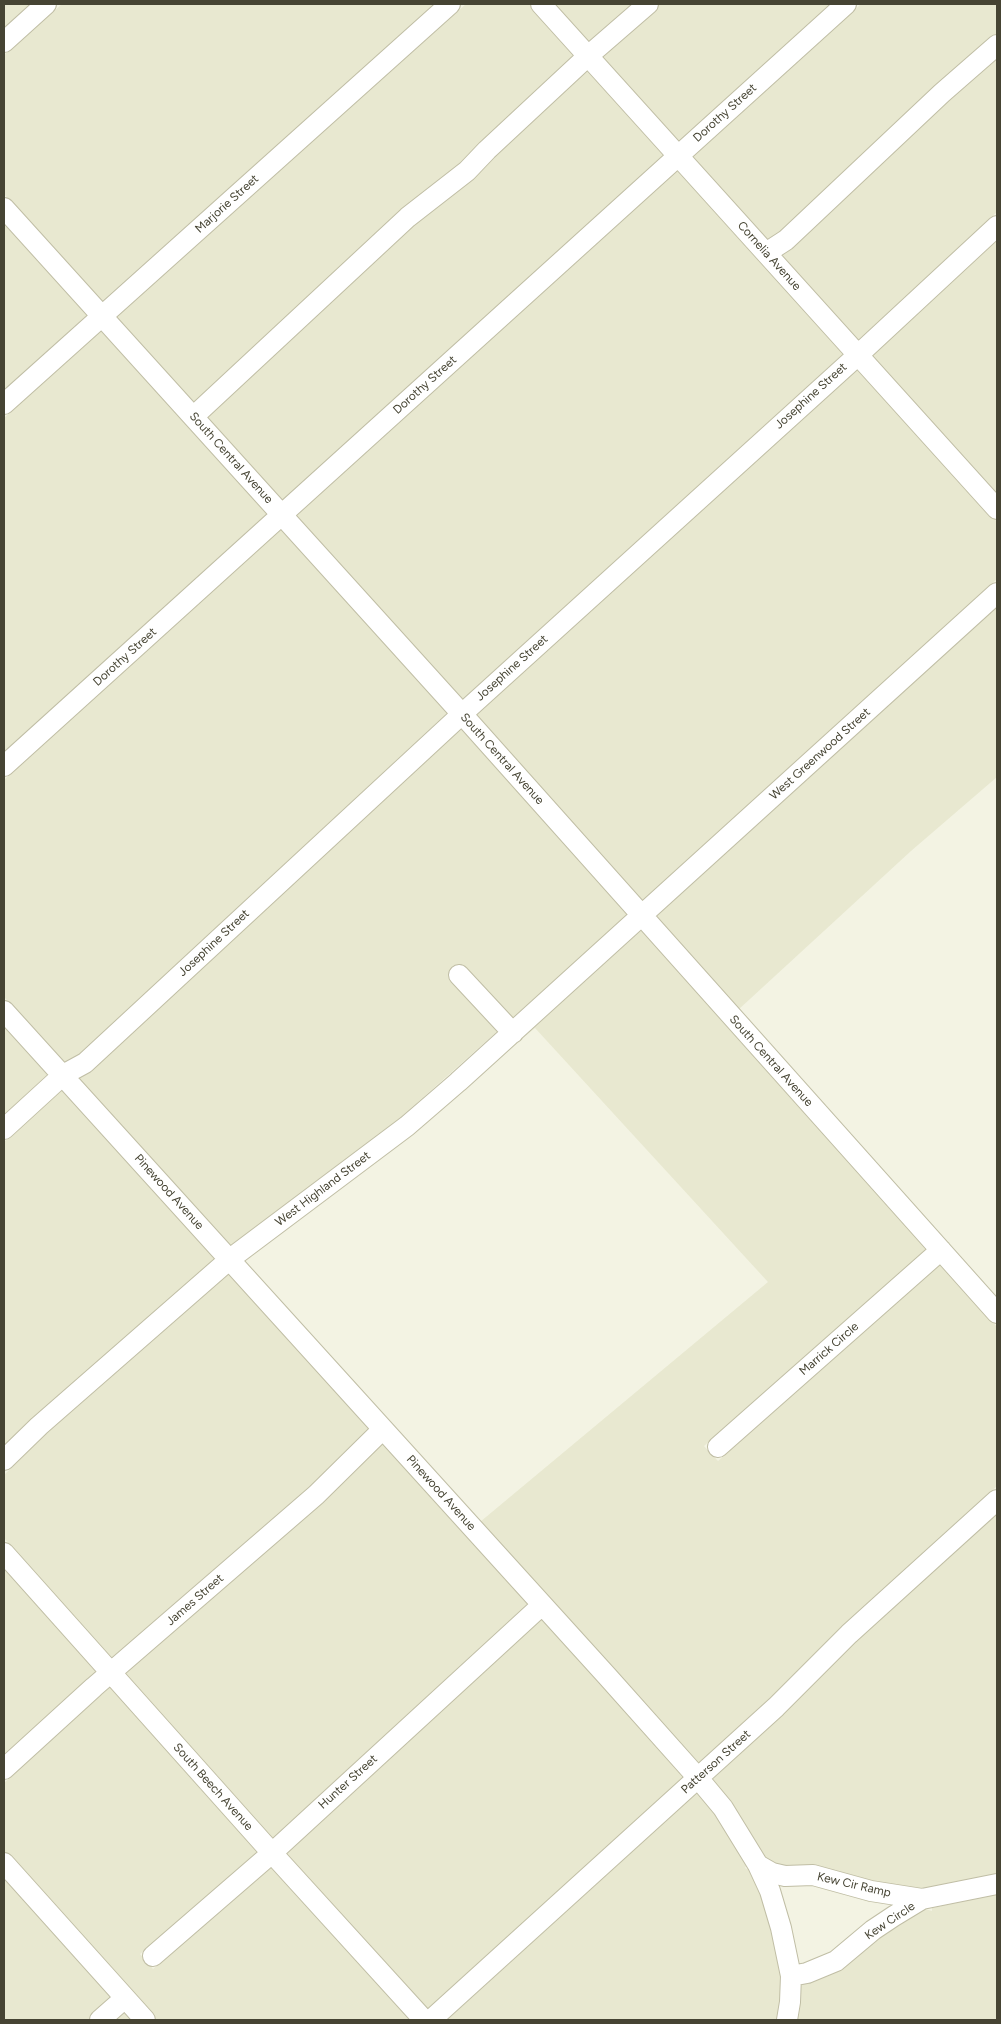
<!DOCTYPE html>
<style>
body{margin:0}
#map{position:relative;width:1001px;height:2024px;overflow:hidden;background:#f3f3e3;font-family:Figtree,sans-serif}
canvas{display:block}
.frame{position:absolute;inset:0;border:5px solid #464433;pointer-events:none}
</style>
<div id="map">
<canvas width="1001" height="2024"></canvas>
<div class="frame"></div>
</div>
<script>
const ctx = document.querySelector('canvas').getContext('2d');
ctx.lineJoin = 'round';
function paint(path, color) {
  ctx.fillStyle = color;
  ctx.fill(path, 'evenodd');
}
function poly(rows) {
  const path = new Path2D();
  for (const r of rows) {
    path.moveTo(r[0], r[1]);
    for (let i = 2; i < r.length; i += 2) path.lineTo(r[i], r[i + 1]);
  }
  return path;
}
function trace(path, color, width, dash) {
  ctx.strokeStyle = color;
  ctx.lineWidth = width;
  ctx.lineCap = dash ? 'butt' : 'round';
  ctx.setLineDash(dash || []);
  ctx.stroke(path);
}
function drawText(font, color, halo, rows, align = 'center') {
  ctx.font = font + ' Figtree,sans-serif';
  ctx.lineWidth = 4.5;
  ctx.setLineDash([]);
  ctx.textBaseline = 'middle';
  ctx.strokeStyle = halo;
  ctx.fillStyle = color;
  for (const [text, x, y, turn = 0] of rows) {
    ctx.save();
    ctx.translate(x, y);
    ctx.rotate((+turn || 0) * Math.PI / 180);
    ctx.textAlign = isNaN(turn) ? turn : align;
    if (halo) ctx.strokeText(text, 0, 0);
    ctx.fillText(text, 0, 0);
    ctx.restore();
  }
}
const residential = poly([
 [4,4,31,4,4,28],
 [62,4,435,4,101,302,4,194,4,55],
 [466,4,529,4,665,154,282,501,115,317],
 [553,4,831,4,679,142],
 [861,4,997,4,997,212,857,341,693,157],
 [679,169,844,353,462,700,295,516],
 [4,221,88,314,4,390],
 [997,240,997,495,871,356],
 [101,330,268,513,4,752,4,418],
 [858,368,997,522,997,579,642,902,476,715],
 [282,528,448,712,79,1055,64,1062,4,997,4,780],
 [997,607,997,777,911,851,738,1010,749,1019,809,1090,656,917],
 [462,728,629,914,400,1118,230,1246,78,1078,92,1070],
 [642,930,927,1249,704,1446,718,1461,941,1264,997,1327,997,1486,842,1626,769,1699,698,1764,480,1522,768,1282,535,1028,516,1044],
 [4,1024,49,1073,4,1115],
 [63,1088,216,1258,32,1419,4,1446,4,1142],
 [230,1273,370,1428,309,1487,110,1659,4,1538,4,1475,46,1434],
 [383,1443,528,1603,272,1839,124,1675,323,1502],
 [997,1514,997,1874,921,1889,785,1866,775,1864,764,1858,712,1780,783,1714,856,1641],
 [4,1566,97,1671,4,1755],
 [542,1619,685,1776,427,2010,285,1855],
 [110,1687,258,1852,140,1954,153,1969,272,1867,412,2020,4,2020,4,1783],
 [698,1792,715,1813,747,1864,745,1868,751,1871,761,1894,772,1930,780,1967,781,2000,777,2020,447,2020],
 [997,1894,997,2020,797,2020,800,2005,800,1984,811,1982,841,1970,880,1938,925,1909,932,1911,932,1908]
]);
const minor = poly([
 [541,4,997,509],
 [4,42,46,4],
 [4,208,462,714,997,1313],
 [766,253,786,240,942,93,997,45],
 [4,404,450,4],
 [193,417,408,217,467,171,487,150,588,56,648,4],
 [4,766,846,4],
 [459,975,513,1033],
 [4,1011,607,1676,698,1778,723,1808,758,1865,770,1891,781,1928,791,1976,790,2002,787,2020],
 [4,1129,63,1075,85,1063,462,714,858,355,997,226],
 [718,1447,941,1250],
 [4,1460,39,1426,230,1259,407,1126,458,1082,997,593],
 [4,1553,272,1853,424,2020],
 [4,1769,94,1687,316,1495,383,1429],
 [4,1863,145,2020],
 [758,1865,772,1873,785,1876,813,1875,871,1891,922,1899],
 [153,1956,272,1853,542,1605],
 [791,1976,807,1973,836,1961,873,1930,894,1916,922,1899,997,1884],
 [100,2020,125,1998],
 [431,2020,776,1707,849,1634,997,1500]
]);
const streetNames = [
 ["Dorothy Street",725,113,-42],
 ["Marjorie Street",227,204,-42],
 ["Cornelia Avenue",769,256,48],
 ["Dorothy Street",425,385,-42],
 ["Josephine Street",811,396,-42],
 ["South Central Avenue",231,458,48],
 ["Dorothy Street",125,657,-42],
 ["Josephine Street",512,668,-42],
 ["West Greenwood Street",820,754,-42],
 ["South Central Avenue",502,759,48],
 ["Josephine Street",214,943,-43],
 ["South Central Avenue",771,1061,48],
 ["West Highland Street",323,1189,-37],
 ["Pinewood Avenue",169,1192,48],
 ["Marrick Circle",829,1349,-41],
 ["Pinewood Avenue",441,1493,48],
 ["James Street",195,1600,-41],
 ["Patterson Street",716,1762,-42],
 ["Hunter Street",348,1782,-42],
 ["South Beech Avenue",213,1787,48],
 ["Kew Cir Ramp",854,1885,13],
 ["Kew Circle",890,1921,-34]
];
paint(residential, '#e8e8d0');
trace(minor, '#c0bea5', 22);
trace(minor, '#fff', 20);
drawText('12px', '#464433', '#fff', streetNames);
</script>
